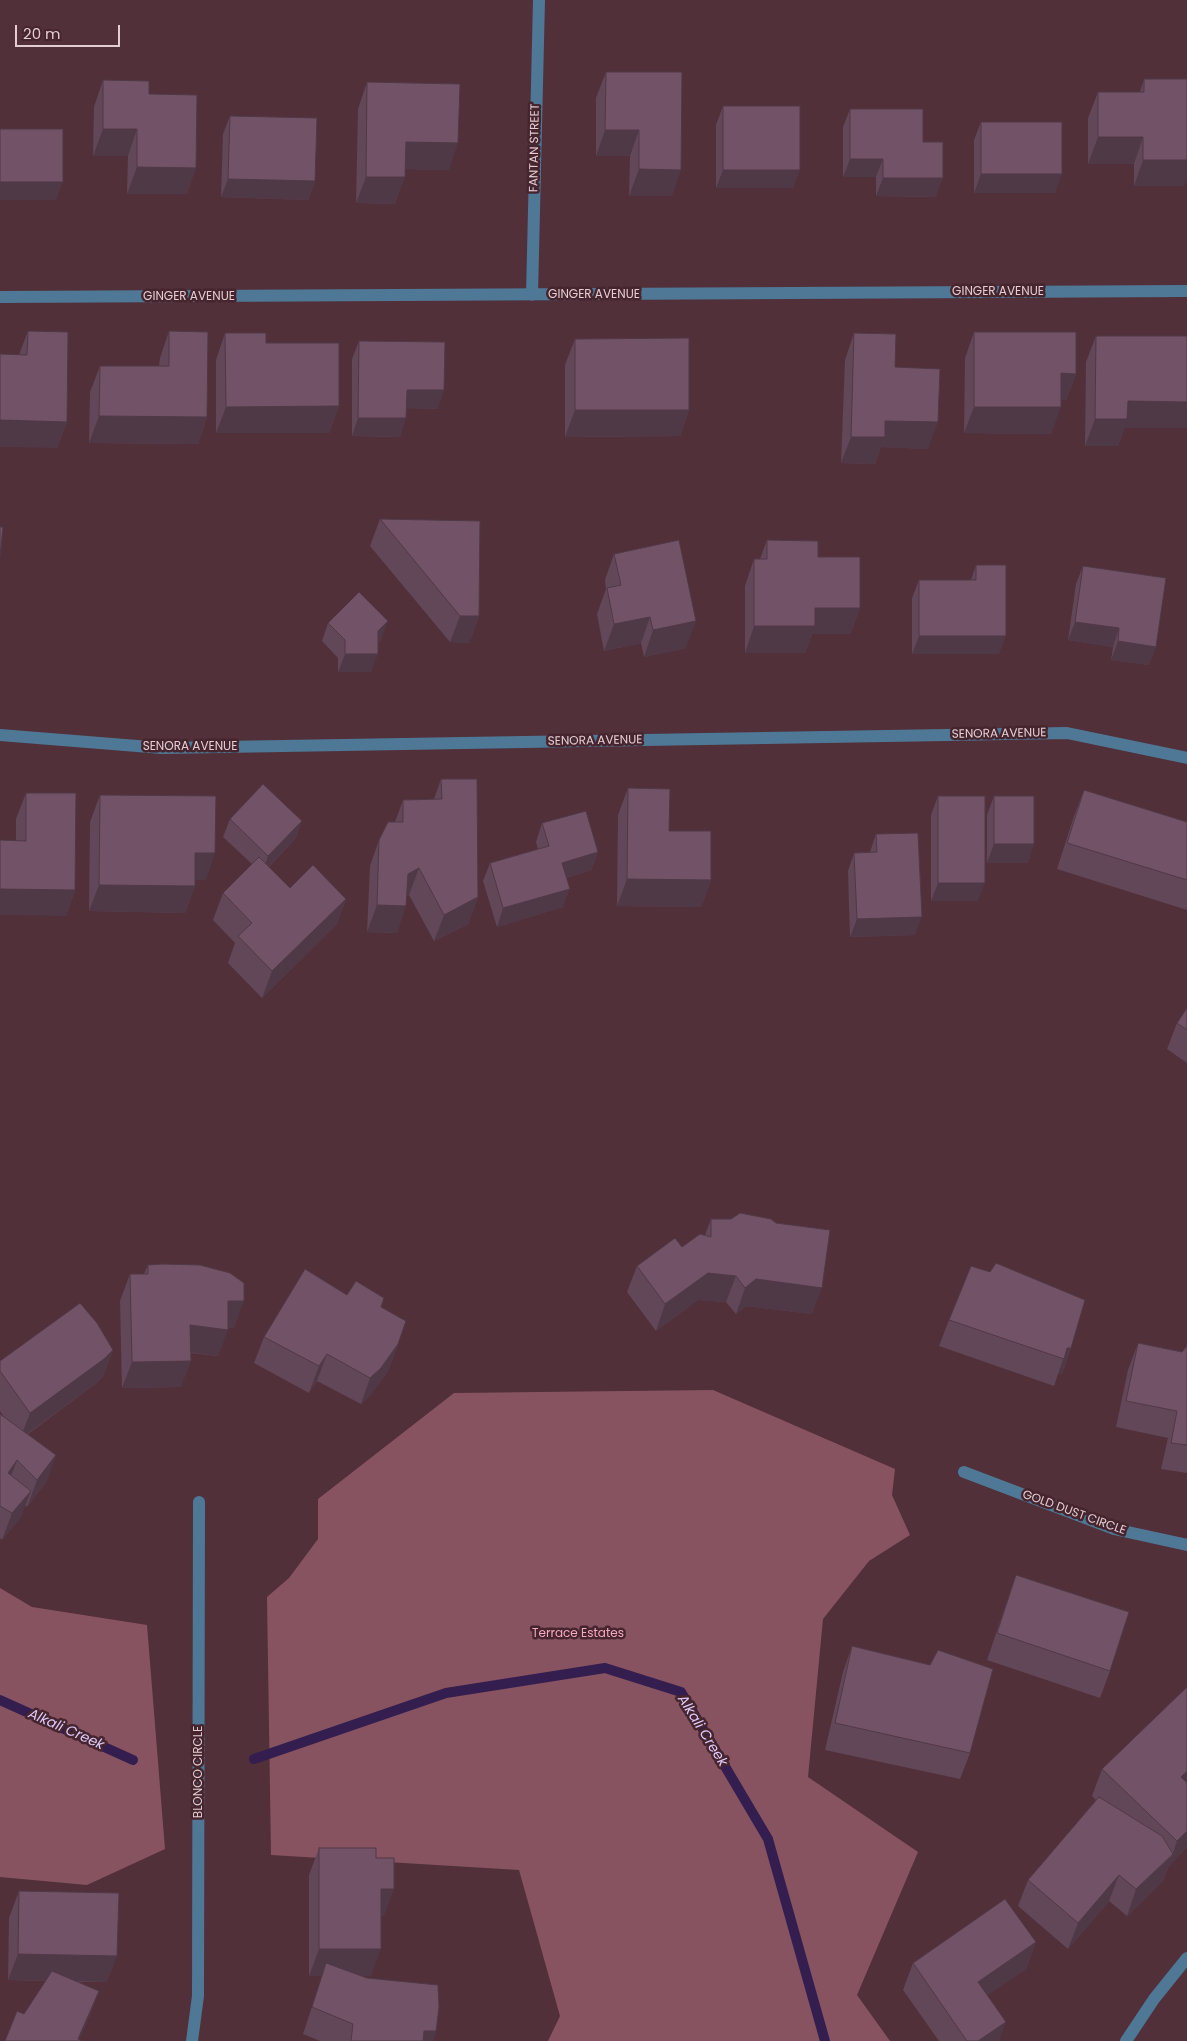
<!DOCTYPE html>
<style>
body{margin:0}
#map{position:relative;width:1187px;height:2041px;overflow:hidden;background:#513039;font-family:Poppins,sans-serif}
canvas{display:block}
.scale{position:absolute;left:15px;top:25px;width:105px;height:22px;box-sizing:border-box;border:2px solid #e3cdd2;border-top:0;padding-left:6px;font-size:15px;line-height:18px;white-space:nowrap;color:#e3cdd2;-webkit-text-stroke:4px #46252f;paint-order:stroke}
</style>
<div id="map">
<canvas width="1187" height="2041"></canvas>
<div class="scale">20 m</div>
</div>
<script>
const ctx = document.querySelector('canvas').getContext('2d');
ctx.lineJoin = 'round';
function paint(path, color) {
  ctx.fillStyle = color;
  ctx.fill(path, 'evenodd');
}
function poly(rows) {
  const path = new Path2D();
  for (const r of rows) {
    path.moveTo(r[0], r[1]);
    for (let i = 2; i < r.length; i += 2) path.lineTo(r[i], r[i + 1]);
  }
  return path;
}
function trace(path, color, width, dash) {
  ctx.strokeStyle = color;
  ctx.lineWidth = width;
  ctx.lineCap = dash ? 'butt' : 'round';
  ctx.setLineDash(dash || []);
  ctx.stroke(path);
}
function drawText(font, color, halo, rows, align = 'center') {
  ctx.font = font + ' Poppins,sans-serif';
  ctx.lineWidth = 5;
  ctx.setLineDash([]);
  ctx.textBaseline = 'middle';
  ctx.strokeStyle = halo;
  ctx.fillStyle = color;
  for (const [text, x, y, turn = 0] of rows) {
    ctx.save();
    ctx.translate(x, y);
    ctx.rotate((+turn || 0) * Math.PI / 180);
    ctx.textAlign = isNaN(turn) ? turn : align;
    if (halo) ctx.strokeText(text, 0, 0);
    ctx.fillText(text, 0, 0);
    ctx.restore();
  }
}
const green = poly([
 [713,1390,895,1469,892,1495,910,1535,869,1561,823,1619,808,1777,918,1852,857,1995,890,2041,548,2041,560,2016,519,1870,271,1855,267,1597,289,1578,318,1539,318,1499,454,1393],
 [0,1588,32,1607,147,1625,165,1849,87,1885,0,1877]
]);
const stream = poly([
 [0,1700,133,1760],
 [254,1759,446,1693,605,1668,681,1692,768,1839,825,2041]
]);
const minor = poly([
 [532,295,539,0],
 [0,297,1187,291],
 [0,735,162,748,1067,733,1187,758],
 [964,1472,1114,1529,1187,1545],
 [192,2041,198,1996,199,1502],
 [1126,2041,1154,1999,1187,1958]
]);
const wall = poly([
 [606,72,682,72,672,196,629,196,630,156,596,156,596,98],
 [1144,79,1184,186,1134,186,1134,164,1088,164,1088,118,1098,92,1140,92],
 [103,80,149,94,187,194,127,194,128,156,93,156,94,107],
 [367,82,449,170,405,169,395,204,356,203,358,109],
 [723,106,793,188,716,188,716,125],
 [850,109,923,142,936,197,876,196,876,177,843,177,843,127],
 [230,116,315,181,308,200,221,197,223,134],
 [981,122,1055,193,974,193,974,140],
 [28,331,67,422,57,448,19,355],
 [169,331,207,417,198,444,89,443,90,392,100,366,159,366,160,358],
 [974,332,1076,374,1066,400,1061,400,1051,434,964,433,965,358],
 [225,333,266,343,339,406,329,433,216,433,216,360],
 [854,333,895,367,928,449,881,447,875,464,841,463,845,360],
 [1096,336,1187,336,1187,428,1124,428,1118,446,1085,446,1086,362],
 [575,339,689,410,680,436,565,437,565,365],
 [359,341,438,409,406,408,400,437,352,436,352,359],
 [380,519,479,616,469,643,450,642,370,546],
 [767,540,818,557,860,608,850,634,812,634,805,653,745,653,745,586,754,559,760,559],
 [614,554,686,648,644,657,641,643,604,651,597,614,606,589,605,580],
 [976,565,999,654,912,654,912,598,919,580,971,580],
 [1083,566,1149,665,1111,660,1113,647,1068,640,1076,584],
 [328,623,381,640,378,643,371,672,338,672,338,658,322,641],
 [441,779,478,897,468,924,434,941,409,895,407,896,397,933,367,932,370,866,379,840,395,822,403,800,434,799],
 [628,788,669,831,711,880,701,907,617,906,618,815],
 [1084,790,1187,822,1187,910,1057,869,1074,816],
 [26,793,75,890,66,916,16,841,16,819],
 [100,795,206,880,195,880,195,886,185,913,89,911,90,822],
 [938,796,978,901,931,901,931,815],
 [994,796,1028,863,987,863,987,815],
 [230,819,302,821,295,839,269,867,290,888,346,899,336,925,262,998,228,963,235,943,213,920,223,893,252,864,223,837],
 [542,823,598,852,591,870,566,878,563,907,497,927,483,881,490,863,538,849,536,842],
 [876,834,915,935,850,937,848,871,854,853,870,852],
 [1187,1008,1187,1063,1167,1049,1177,1023],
 [711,1219,731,1219,812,1314,746,1306,736,1314,726,1302,698,1300,656,1331,627,1292,637,1266,682,1247,705,1235],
 [148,1265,234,1328,228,1328,218,1356,191,1353,181,1387,122,1388,120,1301,130,1274,144,1274],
 [347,1295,381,1307,398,1344,388,1371,371,1394,361,1404,317,1381,309,1393,254,1363,264,1337],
 [949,1320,1071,1348,1062,1374,1058,1374,1054,1386,939,1346],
 [1138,1343,1182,1352,1187,1346,1187,1473,1161,1469,1168,1438,1116,1427,1128,1370],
 [113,1350,103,1376,94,1385,28,1434,47,1481,27,1507,25,1505,21,1517,2,1540,0,1538,0,1414,4,1417,0,1411,0,1361],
 [1016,1575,1110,1671,1100,1698,987,1660],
 [852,1646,970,1753,960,1779,825,1750,843,1672],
 [1187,1687,1187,1847,1169,1866,1163,1881,1127,1916,1109,1901,1068,1949,1018,1906,1028,1880,1096,1800,1092,1796,1102,1769],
 [319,1848,376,1858,384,1916,381,1916,371,1976,359,1976,436,2031,433,2041,320,2041,303,2034,322,1976,309,1976,309,1875],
 [19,1891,107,1982,77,1982,99,1991,89,2017,24,2014,46,1981,8,1980,9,1918],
 [1036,1942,1026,1969,987,1995,999,2041,939,2041,903,1990,913,1963]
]);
const shadedWall = poly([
 [103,129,137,129,128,156,93,156],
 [605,130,639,130,630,156,596,156],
 [1098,137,1143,137,1134,164,1088,164],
 [406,142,458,143,449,170,396,169],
 [850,159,883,159,876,177,843,177],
 [1143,160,1187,160,1187,179,1184,186,1134,186],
 [137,167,196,168,187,194,127,194],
 [639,169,681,170,672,196,629,196],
 [723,170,800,170,793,188,716,188],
 [981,174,1062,174,1055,193,974,193],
 [366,177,405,177,395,204,356,203],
 [883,178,943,178,936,197,876,196],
 [228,179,315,181,308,200,221,197],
 [0,182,63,182,56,200,0,200],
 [1061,373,1076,374,1066,400,1051,400],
 [407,390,444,390,438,409,400,408],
 [1128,401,1187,402,1187,428,1124,428,1118,446,1085,446,1095,419],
 [339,406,329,433,216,433,226,407],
 [974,407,1061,407,1051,434,964,433],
 [575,410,689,410,680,436,565,437],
 [99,416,207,417,198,444,89,443],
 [358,418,406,418,400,437,352,436],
 [0,420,67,422,57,448,0,447],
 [885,421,938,422,928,449,881,447,875,464,841,463,851,437],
 [815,608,860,608,850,634,812,634,805,653,745,653,754,626],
 [460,616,479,616,469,643,450,642],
 [650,617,641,643,604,651,614,624],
 [388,621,381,640,371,650,378,631],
 [696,621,686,648,644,657,653,630],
 [1075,622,1119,628,1113,647,1068,640],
 [919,636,1006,636,999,654,912,654],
 [1118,641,1156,647,1149,665,1111,660],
 [345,654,378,654,371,672,338,672],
 [302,821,295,839,262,874,268,856],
 [994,844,1034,844,1028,863,987,863],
 [598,852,591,870,555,881,562,863],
 [195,853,215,853,206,880,185,880],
 [419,868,409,895,398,901,408,874],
 [627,879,711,880,701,907,617,906],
 [938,883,985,883,978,901,931,901],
 [99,885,195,886,185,913,89,911],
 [0,889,75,890,66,916,0,915],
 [570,889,563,907,497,927,503,908],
 [478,897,468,924,434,941,444,915],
 [346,899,336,925,262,998,272,971],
 [377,905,406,906,397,933,367,932],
 [922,917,915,935,850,937,857,919],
 [708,1273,736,1276,726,1302,698,1300,656,1331,665,1304],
 [756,1279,822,1288,812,1314,746,1306,736,1314,745,1288],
 [228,1301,244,1301,234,1328,218,1327],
 [190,1325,228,1330,218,1356,180,1351],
 [398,1344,388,1371,371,1394,361,1404,370,1378],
 [1067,1348,1071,1348,1062,1374,1058,1374],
 [113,1350,103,1376,94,1385,20,1439,30,1413],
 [327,1354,317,1381,309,1393,319,1366],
 [191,1361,181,1387,122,1388,132,1362],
 [56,1455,47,1481,27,1507,37,1480],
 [17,1460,7,1487,8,1473],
 [31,1491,21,1517,2,1540,12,1513],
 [1187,1771,1187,1788,1181,1777],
 [1187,1831,1187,1847,1169,1866,1163,1881,1127,1916,1136,1889,1172,1856,1177,1841],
 [1119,1875,1109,1901,1068,1949,1078,1923],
 [381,1889,394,1889,384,1916,371,1916],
 [1036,1942,1026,1969,968,2009,978,1982],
 [319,1949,381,1949,371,1976,322,1976,326,1963,322,1976,309,1976],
 [18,1954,117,1956,107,1982,8,1980],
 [99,1991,89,2017,79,2041,77,2041],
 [1006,2022,999,2041,978,2041],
 [424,2031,436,2031,433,2041,420,2041]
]);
const building = poly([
 [606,72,682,72,681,170,639,169,639,130,605,130,606,72],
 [1144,79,1187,79,1187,160,1143,160,1143,137,1098,137,1098,92,1144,92,1144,79],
 [103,80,149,81,149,94,197,95,196,168,137,167,137,129,103,129,103,80],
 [367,82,460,84,458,143,406,142,405,177,366,177,367,82],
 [723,106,800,106,800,170,723,170,723,106],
 [850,109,923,109,923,142,943,142,943,178,883,178,883,159,850,159,850,109],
 [230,116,317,118,315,181,228,179,230,116],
 [981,122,1062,122,1062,174,981,174,981,122],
 [0,129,63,129,63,182,0,182,0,129],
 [28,331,68,332,67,422,0,420,0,354,27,355,28,331],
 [169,331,208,332,207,417,99,416,100,366,169,366,169,331],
 [974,332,1076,332,1076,374,1061,373,1061,407,974,407,974,332],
 [225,333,266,333,266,343,339,343,339,406,226,407,225,333],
 [854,333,896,334,895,367,940,369,938,422,885,421,885,437,851,437,854,333],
 [1096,336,1187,336,1187,402,1128,401,1127,419,1095,419,1096,336],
 [689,338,689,410,575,410,575,339,689,338],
 [359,341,445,342,444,390,407,390,406,418,358,418,359,341],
 [380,519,480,521,479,616,460,616,380,519],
 [0,527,3,527,0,557,0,527],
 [679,540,696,621,653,630,650,617,614,624,607,588,621,585,614,554,679,540],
 [767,540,818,541,818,557,860,557,860,608,815,608,815,626,754,626,754,559,767,559,767,540],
 [976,565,1006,565,1006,636,919,636,919,580,976,580,976,565],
 [1083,566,1166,578,1156,647,1118,641,1119,628,1075,622,1083,566],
 [359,592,388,621,378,631,378,654,345,654,345,640,328,623,359,592],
 [441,779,477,779,478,897,444,915,419,868,408,874,406,906,377,905,379,840,388,822,403,822,403,800,442,799,441,779],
 [263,784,302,821,268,856,230,819,263,784],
 [628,788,670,789,669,831,711,831,711,880,627,879,628,788],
 [1084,790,1187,822,1187,880,1067,843,1084,790],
 [26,793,76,793,75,890,0,889,0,840,26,841,26,793],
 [100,795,216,796,215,853,195,853,195,886,99,885,100,795],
 [938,796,985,796,985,883,938,883,938,796],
 [994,796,1034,796,1034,844,994,844,994,796],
 [586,811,598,852,562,863,570,889,503,908,490,863,549,846,542,823,586,811],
 [918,833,922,917,857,919,854,853,877,852,876,834,918,833],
 [259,857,290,888,313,865,346,899,272,971,238,936,252,923,223,893,259,857],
 [1187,1008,1187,1030,1177,1023,1187,1008],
 [740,1213,771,1219,776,1223,830,1230,822,1288,756,1279,745,1288,736,1276,708,1273,665,1304,637,1266,675,1238,682,1247,700,1234,711,1237,711,1219,731,1219,740,1213],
 [996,1263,1085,1300,1071,1348,1067,1348,1064,1359,949,1320,971,1266,990,1272,996,1263],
 [162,1264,200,1265,230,1273,244,1283,244,1301,228,1301,228,1330,190,1325,191,1361,132,1362,130,1274,148,1274,148,1265,162,1264],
 [305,1269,347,1295,356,1281,384,1298,381,1307,406,1321,398,1344,381,1368,370,1378,327,1354,319,1366,264,1337,305,1269],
 [80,1303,97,1323,113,1350,104,1359,30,1413,0,1371,0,1361,80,1303],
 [1138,1343,1182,1352,1187,1346,1187,1445,1171,1443,1177,1411,1126,1401,1138,1343],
 [0,1414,56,1455,37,1480,17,1460,8,1473,31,1491,12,1513,0,1506,0,1414],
 [1016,1575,1129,1612,1110,1671,997,1633,1016,1575],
 [852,1646,930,1665,938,1650,993,1669,970,1753,835,1723,852,1646],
 [1187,1687,1187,1771,1181,1777,1187,1783,1187,1831,1177,1841,1102,1769,1187,1687],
 [1099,1797,1162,1836,1173,1854,1136,1889,1119,1875,1078,1923,1028,1880,1099,1797],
 [319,1848,376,1848,376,1858,394,1858,394,1889,381,1889,381,1949,319,1949,319,1848],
 [19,1891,119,1893,117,1956,18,1954,19,1891],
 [1005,1899,1036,1942,978,1982,1006,2022,978,2041,967,2041,913,1963,1005,1899],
 [326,1963,367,1978,438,1985,439,2007,436,2031,424,2031,423,2041,351,2041,353,2024,312,2007,326,1963],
 [52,1971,99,1991,78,2039,82,2041,5,2041,17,2011,24,2014,52,1971]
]);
const streetNames = [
 ["FANTAN STREET",535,148,-89],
 ["GINGER AVENUE",998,292],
 ["GINGER AVENUE",594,295],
 ["GINGER AVENUE",189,297],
 ["SENORA AVENUE",999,734,-1],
 ["SENORA AVENUE",595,741,-1],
 ["SENORA AVENUE",190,747],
 ["GOLD DUST CIRCLE",1074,1513,20],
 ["BLONCO CIRCLE",199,1772,-90]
];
const parkNames = [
 ["Terrace Estates",578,1634]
];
const waterNames = [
 ["Alkali Creek",66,1730,24],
 ["Alkali Creek",702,1731,58]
];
paint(green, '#885361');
trace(stream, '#341e4f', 10);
trace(minor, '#4f7897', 12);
paint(wall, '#624758');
paint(shadedWall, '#503947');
paint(building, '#725266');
trace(building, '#503947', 1);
drawText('12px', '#e3cdd2', '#46252f', streetNames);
drawText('12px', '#f7a9be', '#46252f', parkNames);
drawText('italic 14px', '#ddcafc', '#46252f', waterNames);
</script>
